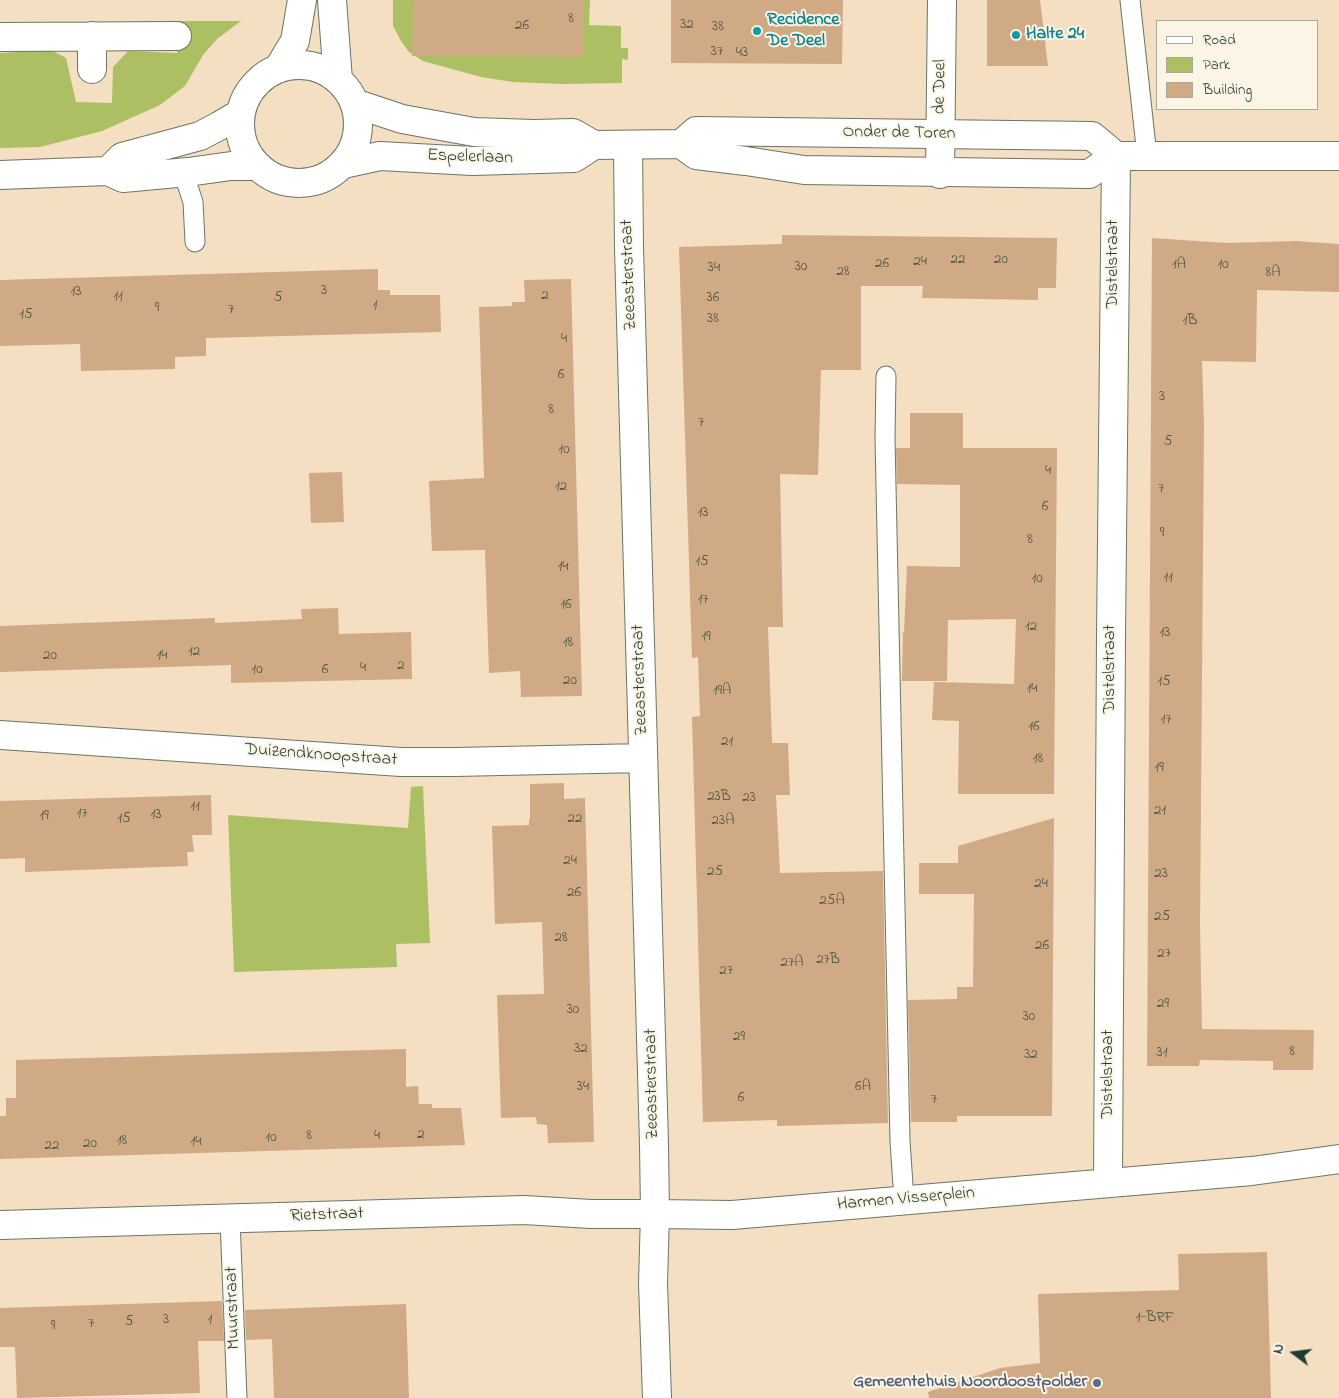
<!DOCTYPE html>
<style>
body{margin:0}
#map{position:relative;width:1339px;height:1398px;overflow:hidden;background:#f4dfc2;font-family:"Indie Flower",sans-serif}
canvas{display:block}
.legend{position:absolute;left:1156px;top:20px;width:162px;height:90px;box-sizing:border-box;background:#fcf5e5;border:1px solid #a4ab9e;margin:0;padding:6px 9px;list-style:none;font-size:15px;color:#1f3d34}
.legend li{display:flex;align-items:center;gap:10px;height:25px}
.legend b{width:25px;border:1px solid #a4ab9e}
.north{position:absolute;left:1269px;top:1328px;width:50px;height:50px;-webkit-text-stroke:4px #fcf5e5;paint-order:stroke;rotate:285deg;font-size:14px;font-weight:700;line-height:20px;text-align:center;color:#1f3d34}
.north::after{content:'';display:block;margin:auto;width:18px;height:22px;background:#1f3d34;clip-path:polygon(50% 0,100% 100%,50% 72%,0 100%)}
</style>
<div id="map">
<canvas width="1339" height="1398"></canvas>
<ul class="legend">
<li><b style="height:6px;background:#fff"></b>Road</li>
<li><b style="height:14px;background:#acbf63"></b>Park</li>
<li><b style="height:14px;background:#d0aa84"></b>Building</li>
</ul>
<div class="north">N</div>
</div>
<script>
const ctx = document.querySelector('canvas').getContext('2d');
ctx.lineJoin = 'round';
function paint(path, color) {
  ctx.fillStyle = color;
  ctx.fill(path, 'evenodd');
}
function poly(rows) {
  const path = new Path2D();
  for (const r of rows) {
    if (r.length === 3) {
      path.moveTo(r[0] + r[2], r[1]);
      path.arc(r[0], r[1], r[2], 0, 2 * Math.PI);
      continue;
    }
    path.moveTo(r[0], r[1]);
    for (let i = 2; i < r.length; i += 2) path.lineTo(r[i], r[i + 1]);
  }
  return path;
}
function trace(path, color, width, dash) {
  ctx.strokeStyle = color;
  ctx.lineWidth = width;
  ctx.lineCap = dash ? 'butt' : 'round';
  ctx.setLineDash(dash || []);
  ctx.stroke(path);
}
function drawText(font, color, halo, rows, align = 'center') {
  ctx.font = font + ' "Indie Flower",sans-serif';
  ctx.lineWidth = 4;
  ctx.setLineDash([]);
  ctx.textBaseline = 'middle';
  ctx.strokeStyle = halo;
  ctx.fillStyle = color;
  for (const [text, x, y, turn = 0] of rows) {
    ctx.save();
    ctx.translate(x, y);
    ctx.rotate((+turn || 0) * Math.PI / 180);
    ctx.textAlign = isNaN(turn) ? turn : align;
    if (halo) ctx.strokeText(text, 0, 0);
    ctx.fillText(text, 0, 0);
    ctx.restore();
  }
}
const green = poly([
 [393,0,590,0,589,25,621,26,621,48,628,48,628,60,622,59,622,83,562,84,513,82,481,77,423,61,409,52,401,41,393,26],
 [178,21,241,21,217,39,203,55,185,86,160,105,102,131,40,147,0,148,0,53,51,50,66,58,76,102,112,103,113,67,128,51,177,53],
 [423,786,430,943,396,944,397,967,234,972,228,815,408,828,411,787]
]);
const building = poly([
 [413,0,584,0,584,57,412,56],
 [671,0,843,0,842,64,671,63],
 [987,0,1040,0,1048,66,987,66],
 [782,235,1057,238,1056,288,1038,288,1038,300,922,298,923,286,861,286,861,370,821,370,818,475,780,474,783,627,768,627,772,743,788,743,790,795,776,795,780,873,883,871,888,1123,777,1126,777,1120,703,1122,692,717,700,716,698,657,692,658,679,247,782,244],
 [1152,238,1227,243,1296,241,1339,244,1339,292,1257,290,1256,362,1202,361,1204,426,1200,925,1202,1029,1314,1030,1313,1070,1273,1070,1273,1061,1200,1060,1199,1066,1147,1066],
 [378,269,378,290,390,290,390,295,440,295,441,332,206,338,206,356,175,357,175,369,81,371,80,344,0,346,0,280],
 [571,279,582,696,521,697,520,671,489,673,485,550,432,551,429,481,484,478,479,307,512,306,512,302,525,302,524,280],
 [910,413,963,413,963,448,1057,448,1054,794,958,794,959,721,932,720,934,682,1014,684,1016,619,948,620,947,681,902,681,903,632,904,632,907,566,960,567,960,485,897,484,896,448,910,448],
 [342,472,344,522,311,523,309,473],
 [338,608,339,634,411,632,412,679,231,683,231,665,0,672,0,626,215,618,215,623,302,619,301,609],
 [564,783,564,799,585,798,594,1142,548,1143,547,1125,537,1124,536,1117,501,1118,497,995,544,994,542,922,495,924,492,826,529,825,529,819,530,819,530,784],
 [211,795,212,835,192,835,194,852,187,852,188,866,25,872,25,858,0,859,0,801],
 [1054,818,1052,1116,957,1116,957,1122,911,1122,908,1000,957,999,957,987,973,987,974,894,919,894,919,863,958,863,958,846],
 [406,1049,406,1087,418,1086,419,1104,432,1104,432,1108,461,1108,465,1145,0,1159,0,1116,6,1116,6,1098,16,1098,16,1060],
 [1267,1252,1271,1398,929,1398,928,1392,1000,1368,1040,1363,1038,1294,1179,1290,1178,1254],
 [222,1301,224,1341,198,1341,200,1393,17,1398,15,1347,0,1347,0,1308],
 [406,1304,409,1398,274,1398,272,1339,246,1340,245,1310]
]);
const lane = poly([
 [1130,0,1147,156],
 [183,172,193,202,195,242],
 [886,376,885,439,900,1141,904,1200],
 [230,1219,237,1398]
]);
const street = poly([
 [0,37,177,36],
 [92,69,92,36],
 [940,174,942,0],
 [0,735,401,762,455,762,643,758],
 [1108,1183,1111,635,1116,156],
 [0,1225,524,1210,591,1214,655,1214,654,1144,629,248,628,145],
 [657,1398,653,1283,655,1214,732,1215,1252,1171,1339,1159]
]);
const secondary = poly([
 [332,0,338,80],
 [299,124,59],
 [278,69,295,41,302,0],
 [354,103,402,119,474,132,534,134,573,133,594,145,681,144,696,155,746,161,804,170,1089,174,1116,156,1339,156],
 [681,144,696,131,1092,136,1116,156],
 [343,164,380,156,472,161,574,158,594,145],
 [108,171,122,157,200,136,219,126,241,113],
 [0,175,108,171,123,178,188,172,231,166,256,166]
]);
const markers = [
 [757,31,5,"#0f9aa8"],
 [1016,35,5,"#0f9aa8"],
 [1097,1383,5,"#5c6f8a"]
];
const numberNames = [
 ["8",571,20],
 ["32",687,26],
 ["26",522,27],
 ["38",718,28],
 ["37",717,53],
 ["43",742,54],
 ["22",958,261],
 ["20",1001,261],
 ["24",920,263],
 ["26",882,265],
 ["1A",1179,266],
 ["10",1223,266],
 ["30",801,268],
 ["34",714,269],
 ["28",843,273],
 ["8A",1273,274],
 ["3",324,292],
 ["13",76,293],
 ["2",545,297],
 ["11",118,298],
 ["5",278,299],
 ["36",713,299],
 ["1",375,307],
 ["9",157,309],
 ["7",231,311],
 ["15",26,316],
 ["38",713,320],
 ["1B",1190,322],
 ["4",564,340],
 ["6",561,376],
 ["3",1162,398],
 ["8",551,411],
 ["7",701,424],
 ["5",1168,443],
 ["10",564,451],
 ["4",1048,472],
 ["12",561,488],
 ["7",1161,490],
 ["6",1045,508],
 ["13",703,514],
 ["9",1162,534],
 ["8",1030,541],
 ["15",702,563],
 ["14",563,568],
 ["11",1168,579],
 ["10",1037,580],
 ["17",703,601],
 ["16",566,606],
 ["12",1031,628],
 ["13",1165,634],
 ["19",706,638],
 ["18",568,644],
 ["12",194,653],
 ["20",50,657],
 ["14",162,657],
 ["2",401,667],
 ["4",363,669],
 ["10",257,671],
 ["6",325,671],
 ["20",570,682],
 ["15",1164,683],
 ["14",1032,690],
 ["19A",722,692],
 ["17",1166,721],
 ["16",1034,728],
 ["21",727,743],
 ["18",1038,760],
 ["19",1159,769],
 ["23B",719,798],
 ["23",749,799],
 ["11",195,808],
 ["21",1160,812],
 ["17",82,815],
 ["13",156,816],
 ["19",44,817],
 ["15",124,820],
 ["22",575,820],
 ["23A",723,822],
 ["24",570,862],
 ["25",715,873],
 ["23",1161,875],
 ["24",1041,885],
 ["26",574,894],
 ["25A",832,902],
 ["25",1162,918],
 ["28",561,939],
 ["26",1042,947],
 ["27",1164,955],
 ["27B",828,961],
 ["27A",792,964],
 ["27",726,972],
 ["29",1163,1005],
 ["30",573,1011],
 ["30",1029,1018],
 ["29",739,1038],
 ["32",581,1050],
 ["8",1292,1053],
 ["31",1162,1054],
 ["32",1031,1056],
 ["34",583,1088],
 ["6A",863,1088],
 ["6",741,1099],
 ["7",934,1101],
 ["2",421,1136],
 ["8",309,1137],
 ["4",377,1137],
 ["10",271,1139],
 ["18",122,1142],
 ["14",196,1143],
 ["20",90,1145],
 ["22",52,1147],
 ["1-BRF",1155,1319],
 ["3",166,1321],
 ["1",210,1321],
 ["5",129,1323],
 ["7",91,1325],
 ["9",53,1327]
];
const cultureNames = [
 ["Recidence",767,21],
 ["De Deel",767,42],
 ["Halte 24",1026,35]
];
const streetNames = [
 ["de Deel",941,87,-89],
 ["Onder de Toren",899,134,1],
 ["Espelerlaan",470,158,2],
 ["Distelstraat",1114,264,-90],
 ["Zeeasterstraat",630,275,-92],
 ["Distelstraat",1111,669,-90],
 ["Zeeasterstraat",641,680,-92],
 ["Duizendknoopstraat",321,756,4],
 ["Distelstraat",1109,1074,-90],
 ["Zeeasterstraat",653,1084,-91],
 ["Harmen Visserplein",906,1200,-5],
 ["Rietstraat",327,1216,-2],
 ["Muurstraat",234,1308,-92]
];
const serviceNames = [
 ["Gemeentehuis Noordoostpolder",1087,1383]
];
paint(green, '#acbf63');
paint(building, '#d0aa84');
trace(lane, '#6a7666', 21);
trace(street, '#6a7666', 30);
trace(secondary, '#6a7666', 30);
trace(lane, '#fff', 19);
trace(street, '#fff', 28);
trace(secondary, '#fff', 28);
for (const [x, y, r, color] of markers) {
  const dot = new Path2D();
  dot.arc(x, y, r, 0, 2 * Math.PI);
  ctx.fillStyle = color;
  ctx.fill(dot);
  trace(dot, '#fcf5e5', 2);
}
drawText('15px', '#4b5848', null, numberNames);
drawText('bold 18px', '#0d838f', '#fcf5e5', cultureNames, 'left');
drawText('18px', '#1f3d34', '#fcf5e5', streetNames);
drawText('bold 18px', '#4e5e75', '#fcf5e5', serviceNames, 'right');
</script>
